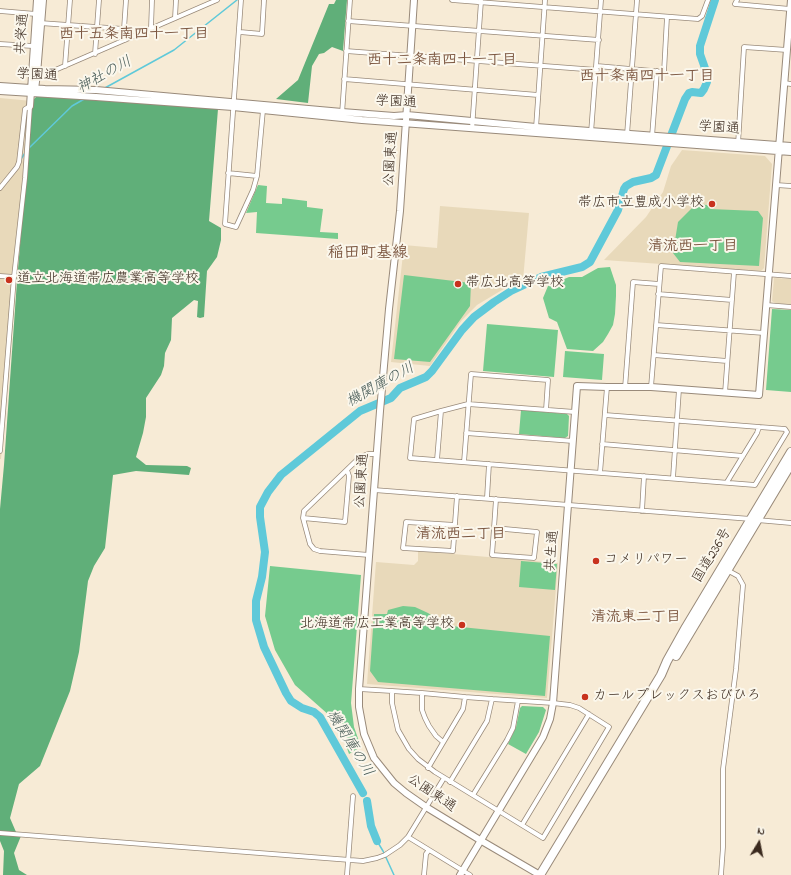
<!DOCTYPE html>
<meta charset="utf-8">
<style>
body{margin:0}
#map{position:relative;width:791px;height:875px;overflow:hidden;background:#f7ebd6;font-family:"Indie Flower",sans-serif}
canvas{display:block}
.north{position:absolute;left:739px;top:823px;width:40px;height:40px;-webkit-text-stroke:3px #fbf7ec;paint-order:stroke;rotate:10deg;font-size:11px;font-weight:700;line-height:16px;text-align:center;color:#3b2a1e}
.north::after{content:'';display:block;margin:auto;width:14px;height:18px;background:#3b2a1e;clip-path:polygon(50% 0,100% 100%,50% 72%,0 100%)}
</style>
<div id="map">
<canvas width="791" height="875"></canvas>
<div class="north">N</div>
</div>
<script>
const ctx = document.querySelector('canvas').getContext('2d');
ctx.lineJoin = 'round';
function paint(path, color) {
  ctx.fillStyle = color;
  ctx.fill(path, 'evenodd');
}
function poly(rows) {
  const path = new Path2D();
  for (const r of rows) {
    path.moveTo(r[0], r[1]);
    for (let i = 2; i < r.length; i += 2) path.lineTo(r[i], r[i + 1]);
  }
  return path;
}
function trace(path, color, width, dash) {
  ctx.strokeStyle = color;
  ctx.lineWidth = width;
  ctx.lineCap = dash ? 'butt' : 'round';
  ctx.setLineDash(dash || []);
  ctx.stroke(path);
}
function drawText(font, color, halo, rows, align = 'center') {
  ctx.font = font + ' "Indie Flower","Klee One",sans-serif';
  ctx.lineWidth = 4;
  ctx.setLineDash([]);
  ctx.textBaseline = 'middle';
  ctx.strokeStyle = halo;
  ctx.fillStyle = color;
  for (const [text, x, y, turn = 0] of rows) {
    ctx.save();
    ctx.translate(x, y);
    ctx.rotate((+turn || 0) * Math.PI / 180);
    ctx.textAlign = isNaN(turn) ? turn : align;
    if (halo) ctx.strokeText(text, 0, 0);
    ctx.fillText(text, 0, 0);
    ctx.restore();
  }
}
const built = poly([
 [0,98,32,101,1,459,0,459],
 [682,150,765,156,772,164,764,268,761,271,604,260,646,217,663,192,671,166],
 [440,206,529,213,523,280,507,287,477,305,462,320,430,366,391,362,404,245,437,248],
 [774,278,791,279,791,305,775,303,772,301],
 [418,551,558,563,547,698,367,684,376,562,414,565,418,561]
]);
const green = poly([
 [258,185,267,186,266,203,282,204,282,198,307,201,307,207,323,209,320,232,338,233,338,239,256,233,257,212,246,213],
 [696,204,707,205,710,209,758,211,763,218,759,266,680,262,673,253,678,222],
 [610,267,616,285,616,296,615,314,613,325,608,334,603,342,593,351,567,349,557,322,549,318,543,298,548,286,569,277,582,277,598,268],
 [404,275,471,283,470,306,430,362,394,359],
 [772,309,791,310,791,392,766,390],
 [487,324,558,330,554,377,483,371],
 [565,351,604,354,602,380,563,377],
 [521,410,567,414,569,416,568,436,565,438,519,434],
 [521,561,557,564,555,590,519,587],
 [270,566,361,575,351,703,354,727,361,747,349,754,339,724,295,685,275,650,265,616],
 [403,606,415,607,428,613,437,619,441,625,550,636,545,696,378,682,370,671,374,614,387,614,388,610],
 [522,706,543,707,546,710,539,732,526,754,508,744,516,727,520,708]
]);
const forest = poly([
 [336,0,347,0,343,51,332,47,324,53,319,54,312,66,308,103,276,99,298,80,329,4,334,4],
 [37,96,218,109,209,221,221,228,221,240,217,257,207,271,204,317,200,318,197,317,198,301,194,300,172,318,171,340,165,353,164,366,161,375,146,398,146,417,143,433,136,457,146,465,187,466,191,468,189,475,136,471,113,475,105,548,94,566,88,581,79,652,70,691,40,766,19,784,10,818,16,832,21,836,14,853,19,870,27,875,3,875,4,851,0,841,0,509,4,465,17,281,32,101]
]);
const stream = poly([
 [103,89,174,50,237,0],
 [29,148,72,106,86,98],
 [21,159,25,153],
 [377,841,383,851,394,875]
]);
const river = poly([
 [363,793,320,717,314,712,302,708,291,701,286,693,264,647,256,620,256,601,262,577,265,552,260,517,260,507,268,492,281,475,360,411,391,398,400,388,426,377,432,371,462,330,474,317,494,302,511,291,541,277,582,267,590,262,618,210,624,189,626,186,633,182,651,178,656,175,685,99,689,93,692,92,701,93,704,89,707,82,706,71,700,54,700,46,715,0],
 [367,801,371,826,377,841]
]);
const street = poly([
 [241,0,225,224,236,227,253,190,257,176,263,110],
 [452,0,698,19,702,16,708,0],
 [737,0,735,4,790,9],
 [0,11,36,14],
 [175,18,176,0],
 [348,21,599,40],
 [40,23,124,29],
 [151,28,152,0],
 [240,32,262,34,264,0],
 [125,40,124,29,126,0],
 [0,44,33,46],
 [346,51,597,70],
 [95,54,99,0],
 [65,66,70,0],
 [597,66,664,72,667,17],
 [36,74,46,74,217,0],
 [344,79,538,95],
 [784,83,791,84],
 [342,114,350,0],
 [536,128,545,0],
 [472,129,481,1],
 [591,133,601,0],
 [627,135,637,0],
 [652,137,657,71],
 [738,144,744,47,787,50],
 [228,173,257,176],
 [776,185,791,186],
 [0,188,17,167,19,162,25,109,30,106],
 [0,276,14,277],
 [658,294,732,300],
 [766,305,791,307],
 [656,325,764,333],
 [654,355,727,361],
 [651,387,661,266,791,276],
 [625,388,633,282,659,284],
 [725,393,734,272],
 [575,412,468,404,441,411,414,419,410,458,755,485,787,432,785,429,605,415],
 [466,433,573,441],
 [602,444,743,456],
 [0,451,14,277,25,178,30,106],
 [437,460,441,411],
 [464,462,471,374,548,380,546,410],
 [600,473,607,387],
 [673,478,679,389],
 [727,482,757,433,759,427],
 [374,490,751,519],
 [487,498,489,464],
 [642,511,644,476],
 [303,518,345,522,349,476,347,470],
 [757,520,791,523],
 [455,525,406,522,403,548,453,551,457,496],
 [494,528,537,532,534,558,492,555,494,528,496,499],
 [369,555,320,551,314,549,310,544,303,518,304,511,357,460,363,456,368,454,377,454],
 [359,689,392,691,422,693,465,697,492,699,553,703,570,705,579,708,609,727,543,838,435,772,418,759,409,749,398,730,392,703,392,691],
 [422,693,422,710,425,718,429,726,436,736,443,742],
 [428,768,463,709,465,697],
 [450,782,487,721,492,699],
 [473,795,507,740,513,728,518,701],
 [522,825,589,714],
 [0,833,363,861,377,858,385,855,400,845,408,837,444,778],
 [408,837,470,875],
 [347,875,353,796],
 [424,875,426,854,429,850],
 [721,875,723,847,723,769,736,669,743,585,738,576,727,570]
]);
const secondary = poly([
 [414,0,400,211,389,309,380,411,359,689,359,707,364,734,374,758,394,783,406,793,426,807,480,840,540,875],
 [0,86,45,89,96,90,342,112,394,116,407,115,536,127,791,146],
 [0,91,96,97,233,107,362,120,791,152],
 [33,91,35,89,37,74,43,0],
 [30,106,37,0],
 [460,875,543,737,550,719,553,703,577,386,607,387,651,387,759,395,791,0]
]);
const highway = poly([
 [676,656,791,464],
 [540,875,661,675,667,661,686,627,791,452]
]);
const markers = [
 [712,204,4,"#c8321e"],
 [9,280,4,"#c8321e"],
 [458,284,4,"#c8321e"],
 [596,561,4,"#c8321e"],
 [462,625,4,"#c8321e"],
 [585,697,4,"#c8321e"]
];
const streetNames = [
 ["共栄通",23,34,-85],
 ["学園通",37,76,3],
 ["学園通",396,103,3],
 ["学園通",719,129,4],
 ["公園東通",392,159,-86],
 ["公園東通",363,481,-86],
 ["共生通",553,551,-85],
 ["国道236号",713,556,-59],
 ["公園東通",431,794,34]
];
const poiNames = [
 ["帯広市立豊成小学校",704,204,"right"],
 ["道立北海道帯広農業高等学校",17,280],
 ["帯広北高等学校",466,284],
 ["コメリパワー",604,561],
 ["北海道帯広工業高等学校",454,625,"right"],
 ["カールプレックスおびひろ",593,697]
];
const neighbourhoodNames = [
 ["西十五条南四十一丁目",134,36],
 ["西十二条南四十一丁目",442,62],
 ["西十条南四十一丁目",647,78],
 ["清流西一丁目",693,248],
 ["清流西二丁目",461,536],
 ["清流東二丁目",636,619]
];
const waterNames = [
 ["神社の川",105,76,-29],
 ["機関庫の川",381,386,-29],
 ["機関庫の川",349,744,58]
];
const quarterNames = [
 ["稲田町基線",368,254]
];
paint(built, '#e8d9ba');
paint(green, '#76cb8e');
paint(forest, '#60af79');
trace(stream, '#5fc9d9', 1.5);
trace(river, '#5fc9d9', 8);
trace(street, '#998a7a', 5.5);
trace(secondary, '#998a7a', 8);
trace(highway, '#998a7a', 10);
trace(street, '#fff', 4);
trace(secondary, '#fff', 6);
trace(highway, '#fff', 8);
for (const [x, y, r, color] of markers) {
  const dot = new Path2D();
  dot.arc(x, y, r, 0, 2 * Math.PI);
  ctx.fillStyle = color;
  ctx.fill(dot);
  trace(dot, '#fbf7ec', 1.5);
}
drawText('14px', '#3b2a1e', '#fbf7ec', streetNames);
drawText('14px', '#3b2a1e', '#fbf7ec', poiNames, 'left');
drawText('bold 15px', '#7d5842', '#fbf7ec', neighbourhoodNames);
drawText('italic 15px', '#465a56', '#fbf7ec', waterNames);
drawText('bold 16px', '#7d5842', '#fbf7ec', quarterNames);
</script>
